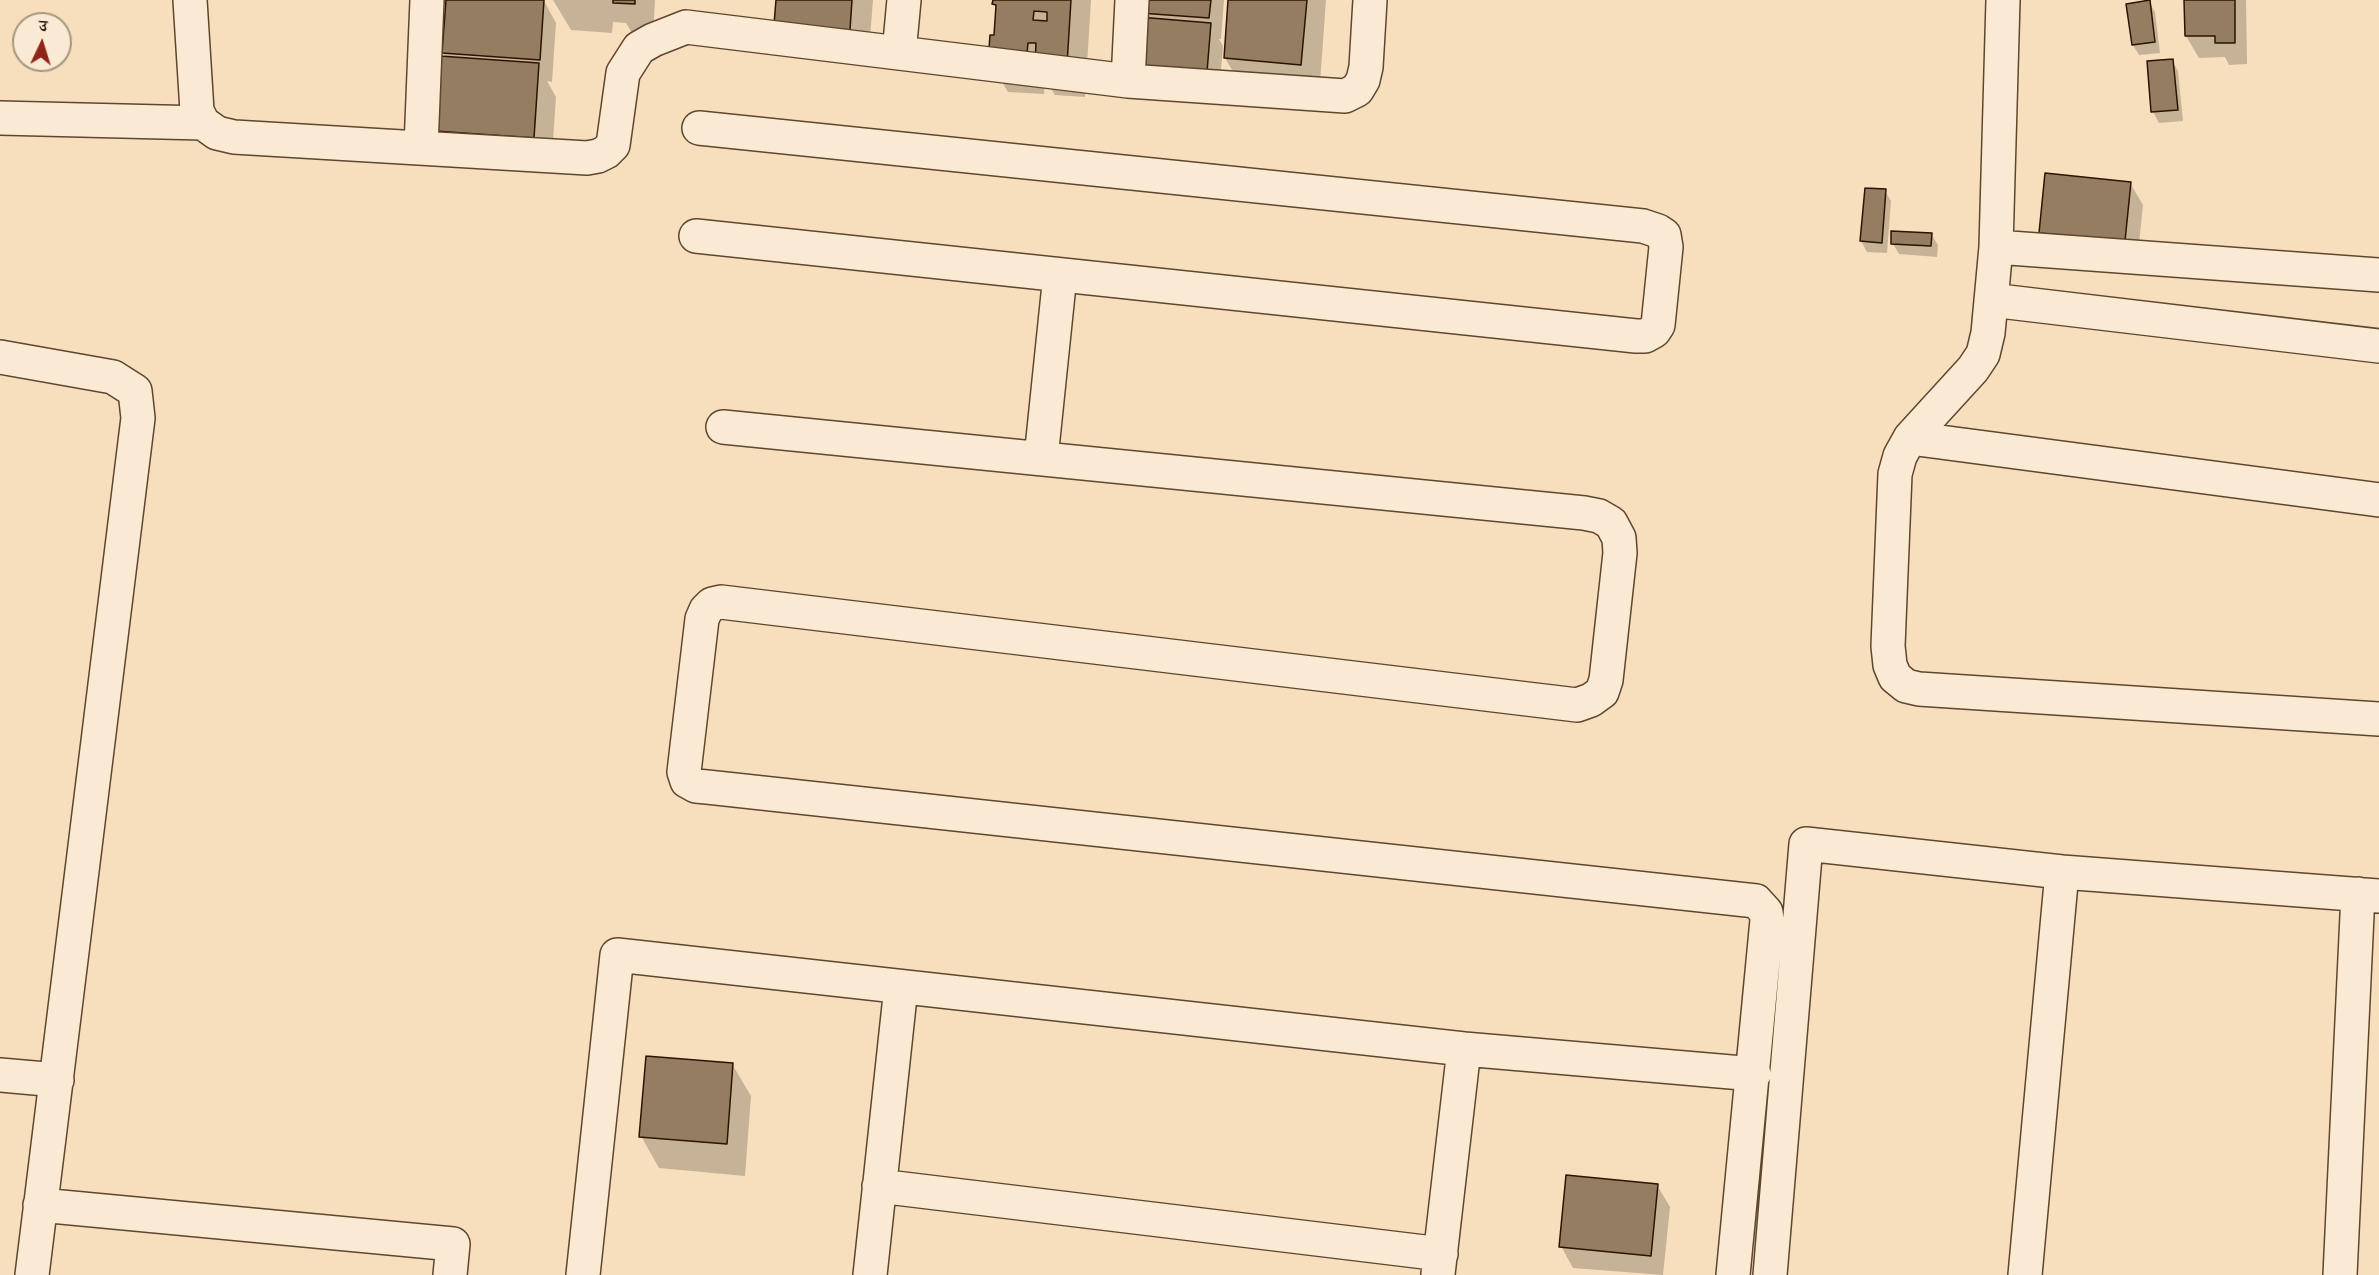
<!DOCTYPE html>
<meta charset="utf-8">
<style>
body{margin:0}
#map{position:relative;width:2379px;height:1275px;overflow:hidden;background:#f7dfbd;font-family:"EB Garamond","Noto Serif Devanagari",serif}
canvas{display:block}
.north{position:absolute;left:12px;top:12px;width:60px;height:60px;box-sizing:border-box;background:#faead4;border:2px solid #a7947f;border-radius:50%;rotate:4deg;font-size:16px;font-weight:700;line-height:24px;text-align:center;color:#2b1300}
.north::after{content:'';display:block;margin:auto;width:21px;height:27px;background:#8f2418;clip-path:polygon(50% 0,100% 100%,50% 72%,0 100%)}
</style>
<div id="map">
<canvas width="2379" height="1275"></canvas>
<div class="north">उ</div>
</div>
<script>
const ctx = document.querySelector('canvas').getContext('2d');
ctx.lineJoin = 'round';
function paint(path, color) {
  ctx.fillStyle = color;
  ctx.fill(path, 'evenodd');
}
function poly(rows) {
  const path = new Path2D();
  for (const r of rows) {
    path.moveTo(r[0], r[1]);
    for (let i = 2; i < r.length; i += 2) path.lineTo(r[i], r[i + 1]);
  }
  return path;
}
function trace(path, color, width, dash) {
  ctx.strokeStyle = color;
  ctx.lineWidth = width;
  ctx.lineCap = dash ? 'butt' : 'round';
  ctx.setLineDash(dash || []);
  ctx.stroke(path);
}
const shadow = poly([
 [447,0,544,1,556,23,552,82,547,81,556,97,551,170,455,163,436,131,446,58,443,53],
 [553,0,655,0,653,36,633,35,626,23,613,22,612,33,571,30],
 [778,0,873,0,868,62],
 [994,0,1091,0,1085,97,1055,95,1045,79,1044,94,1008,92,989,60,996,37,998,10],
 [1142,0,1224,0,1221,39,1219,39,1223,46,1219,93,1149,87],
 [1230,0,1326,0,1319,97,1244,90,1225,58],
 [2186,0,2246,0,2247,64,2229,65,2225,57,2199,58,2186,36],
 [2149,2,2155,12,2160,53,2139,55,2133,45,2128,5],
 [2172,61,2178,71,2183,121,2159,123,2153,112,2148,63],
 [2130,183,2143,205,2137,263,2053,254,2040,232],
 [1885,191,1891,201,1887,253,1867,252,1861,241],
 [1931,234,1938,245,1937,257,1899,254,1893,244],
 [732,1064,751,1096,745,1176,659,1168,641,1136],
 [1657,1185,1670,1207,1663,1275,1573,1268,1561,1246]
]);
const building = poly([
 [446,0,544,0,540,60,442,53,446,0],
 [613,0,635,0,635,4,613,3,613,0],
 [776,0,852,0,850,30,774,24,776,0],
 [993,0,1071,0,1067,65,1035,63,1036,43,1028,43,1026,63,988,61,990,35,994,35,996,5,992,4,993,0],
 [1141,0,1211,0,1209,18,1140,13,1141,0],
 [1228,0,1307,0,1301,65,1224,58,1228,0],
 [2150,0,2155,42,2132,45,2126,4,2150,0],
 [2184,0,2235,0,2235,43,2215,43,2215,36,2185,36,2184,0],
 [1034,11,1047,12,1047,21,1033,20,1034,11],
 [1139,17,1211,23,1207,72,1135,66,1139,17],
 [440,56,539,63,534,138,435,131,440,56],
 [2173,59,2178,110,2151,112,2147,61,2173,59],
 [2045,173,2131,182,2125,241,2039,233,2045,173],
 [1865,188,1886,189,1882,243,1860,241,1865,188],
 [1891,231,1932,233,1931,246,1891,244,1891,231],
 [646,1056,733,1063,727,1144,639,1137,646,1056],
 [1566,1175,1658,1184,1651,1256,1559,1247,1566,1175]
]);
const minor = poly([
 [190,0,197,111,203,123,217,133,234,137,587,158,598,156,606,152,613,145,623,73,639,48,653,40,686,27,1128,81,1345,96,1357,90,1363,80,1366,67,1370,0],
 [2003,0,1996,247,2379,275],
 [899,53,904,0],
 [1128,81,1132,0],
 [0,118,203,123],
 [421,147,427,0],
 [696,236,1636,336,1645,336,1654,331,1658,325,1666,247,1664,235,1658,231,1643,226,699,128],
 [1996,247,1988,333,1983,354,1973,369,1910,438,1900,456,1895,474,1888,646,1890,665,1895,677,1906,686,1919,689,2379,719],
 [1991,300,2379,346],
 [0,357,113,377,135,391,138,418,32,1275],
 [723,427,1584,513,1599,516,1611,523,1619,538,1620,553,1606,680,1602,692,1591,700,1577,705,721,602,712,604,706,610,702,619,684,772,687,781,696,786,707,787,1756,901,1766,912,1767,920,1733,1275],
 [1910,438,2379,500],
 [1041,458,1060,275],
 [0,1075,57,1080],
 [879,1186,1441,1254],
 [40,1205,453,1244,450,1275],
 [1438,1274,1464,1049],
 [583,1275,617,955,1464,1049,1754,1074],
 [870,1275,901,987],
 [1770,1275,1806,844,2062,872,2379,896],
 [2025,1275,2062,872],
 [2340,1275,2358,894]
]);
paint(shadow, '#0003');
paint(building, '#957d62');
trace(building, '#2b1300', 1.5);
trace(minor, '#5e462f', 36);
trace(minor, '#faead4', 33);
</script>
